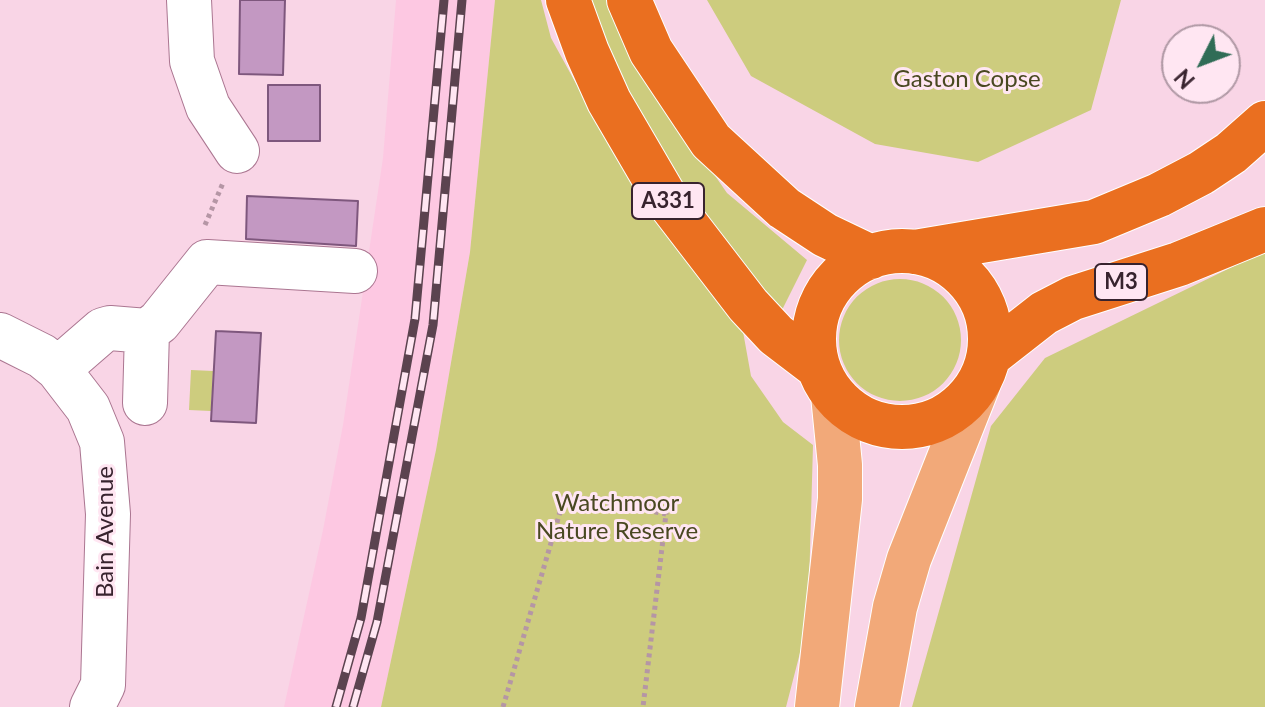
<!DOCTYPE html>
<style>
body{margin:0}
#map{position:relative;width:1265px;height:707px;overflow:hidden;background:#f9d5e6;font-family:Lato,sans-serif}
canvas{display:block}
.north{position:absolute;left:1161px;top:24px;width:80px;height:80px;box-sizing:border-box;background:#ffe6f2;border:2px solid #af98a4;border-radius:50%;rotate:228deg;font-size:22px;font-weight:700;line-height:32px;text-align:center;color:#38232e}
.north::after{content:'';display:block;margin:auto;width:28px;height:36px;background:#306c56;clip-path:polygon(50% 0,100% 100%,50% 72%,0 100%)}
</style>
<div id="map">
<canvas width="1265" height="707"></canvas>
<div class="north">N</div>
</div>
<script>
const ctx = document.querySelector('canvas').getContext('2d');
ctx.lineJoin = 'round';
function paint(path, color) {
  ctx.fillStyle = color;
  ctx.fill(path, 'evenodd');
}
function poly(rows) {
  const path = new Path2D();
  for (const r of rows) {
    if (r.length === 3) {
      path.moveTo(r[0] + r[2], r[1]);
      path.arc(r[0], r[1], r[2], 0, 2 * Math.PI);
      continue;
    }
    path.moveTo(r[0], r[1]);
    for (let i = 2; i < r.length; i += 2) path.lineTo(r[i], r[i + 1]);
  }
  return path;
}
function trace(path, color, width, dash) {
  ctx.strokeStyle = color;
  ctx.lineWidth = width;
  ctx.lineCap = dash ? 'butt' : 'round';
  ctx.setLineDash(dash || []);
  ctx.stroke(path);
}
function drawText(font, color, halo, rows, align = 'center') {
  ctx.font = font + ' Lato,sans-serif';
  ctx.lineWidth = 6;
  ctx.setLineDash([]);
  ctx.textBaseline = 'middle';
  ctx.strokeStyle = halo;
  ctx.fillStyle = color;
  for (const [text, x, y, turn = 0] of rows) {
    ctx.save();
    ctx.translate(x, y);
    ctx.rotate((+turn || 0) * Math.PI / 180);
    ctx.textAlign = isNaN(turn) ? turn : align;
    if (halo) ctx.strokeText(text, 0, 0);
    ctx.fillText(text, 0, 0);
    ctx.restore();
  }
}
const built = poly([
 [396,0,495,0,470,252,436,450,381,707,284,707,323,530,343,425,383,158]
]);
const green = poly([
 [495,0,541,0,551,38,601,129,742,326,751,376,783,422,813,445,808,622,786,707,381,707,436,450,470,252],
 [589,0,614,0,651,83,727,193,807,260,781,312,719,242,648,136,589,7],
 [707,0,1121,0,1091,110,978,162,875,144,751,76],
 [1265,251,1265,707,912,707,991,426,1045,358],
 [900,340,61],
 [191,370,213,371,211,411,189,410]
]);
const building = poly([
 [240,0,285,0,283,75,239,74,240,0],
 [268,85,320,85,320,141,268,141,268,85],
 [247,196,358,201,356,246,246,239,247,196],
 [216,331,261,333,256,423,211,421,216,331]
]);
const path = poly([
 [205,225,223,183],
 [503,707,565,495,666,514,643,707]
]);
const minor = poly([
 [189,0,192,61,208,107,237,151],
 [0,335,42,356,58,369,88,408,102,442,108,514,103,685,92,707],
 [58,369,103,330,110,328,147,331,159,322,207,262,355,271],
 [145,403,147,331]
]);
const major = poly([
 [817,707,840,499,840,465,833,395],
 [877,707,895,607,909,559,978,385]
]);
const highway = poly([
 [568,0,587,52,609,101,665,197,748,305,776,335,818,367],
 [629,0,651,51,711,141,784,208,825,235,871,257],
 [902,339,88],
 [915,252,1094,222,1159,195,1201,173,1231,153,1265,123],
 [989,356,1044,313,1073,298,1179,264,1265,229]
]);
const rail = poly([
 [336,707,361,618,415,319,444,0],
 [353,707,377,622,433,325,462,0]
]);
const shields = [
 [668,201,72],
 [1121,282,52]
];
const shieldNames = [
 ["A331",668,201],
 ["M3",1121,282]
];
const parkNames = [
 ["Gaston Copse",967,79],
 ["Watchmoor",617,503],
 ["Nature Reserve",617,531]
];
const streetNames = [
 ["Bain Avenue",105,532,-90]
];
paint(built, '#fdc8e2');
paint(green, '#cdcc7e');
paint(building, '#c398c2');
trace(building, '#7e577d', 2);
trace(minor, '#ab7691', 46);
trace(major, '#fff', 46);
trace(highway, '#fff', 46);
trace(path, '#b596a5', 5, [4, 4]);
trace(minor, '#fff', 44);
trace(major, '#f2a979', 44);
trace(highway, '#ea6f20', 44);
trace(rail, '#5b434f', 9);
trace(rail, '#ffe6f2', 6, [18]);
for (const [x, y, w] of shields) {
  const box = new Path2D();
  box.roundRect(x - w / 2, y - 18, w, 36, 6);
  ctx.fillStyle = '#ffe6f2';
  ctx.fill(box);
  trace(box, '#38232e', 2);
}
drawText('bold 22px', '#38232e', null, shieldNames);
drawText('24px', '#494821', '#ffe6f2', parkNames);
drawText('24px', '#38232e', '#ffe6f2', streetNames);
</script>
